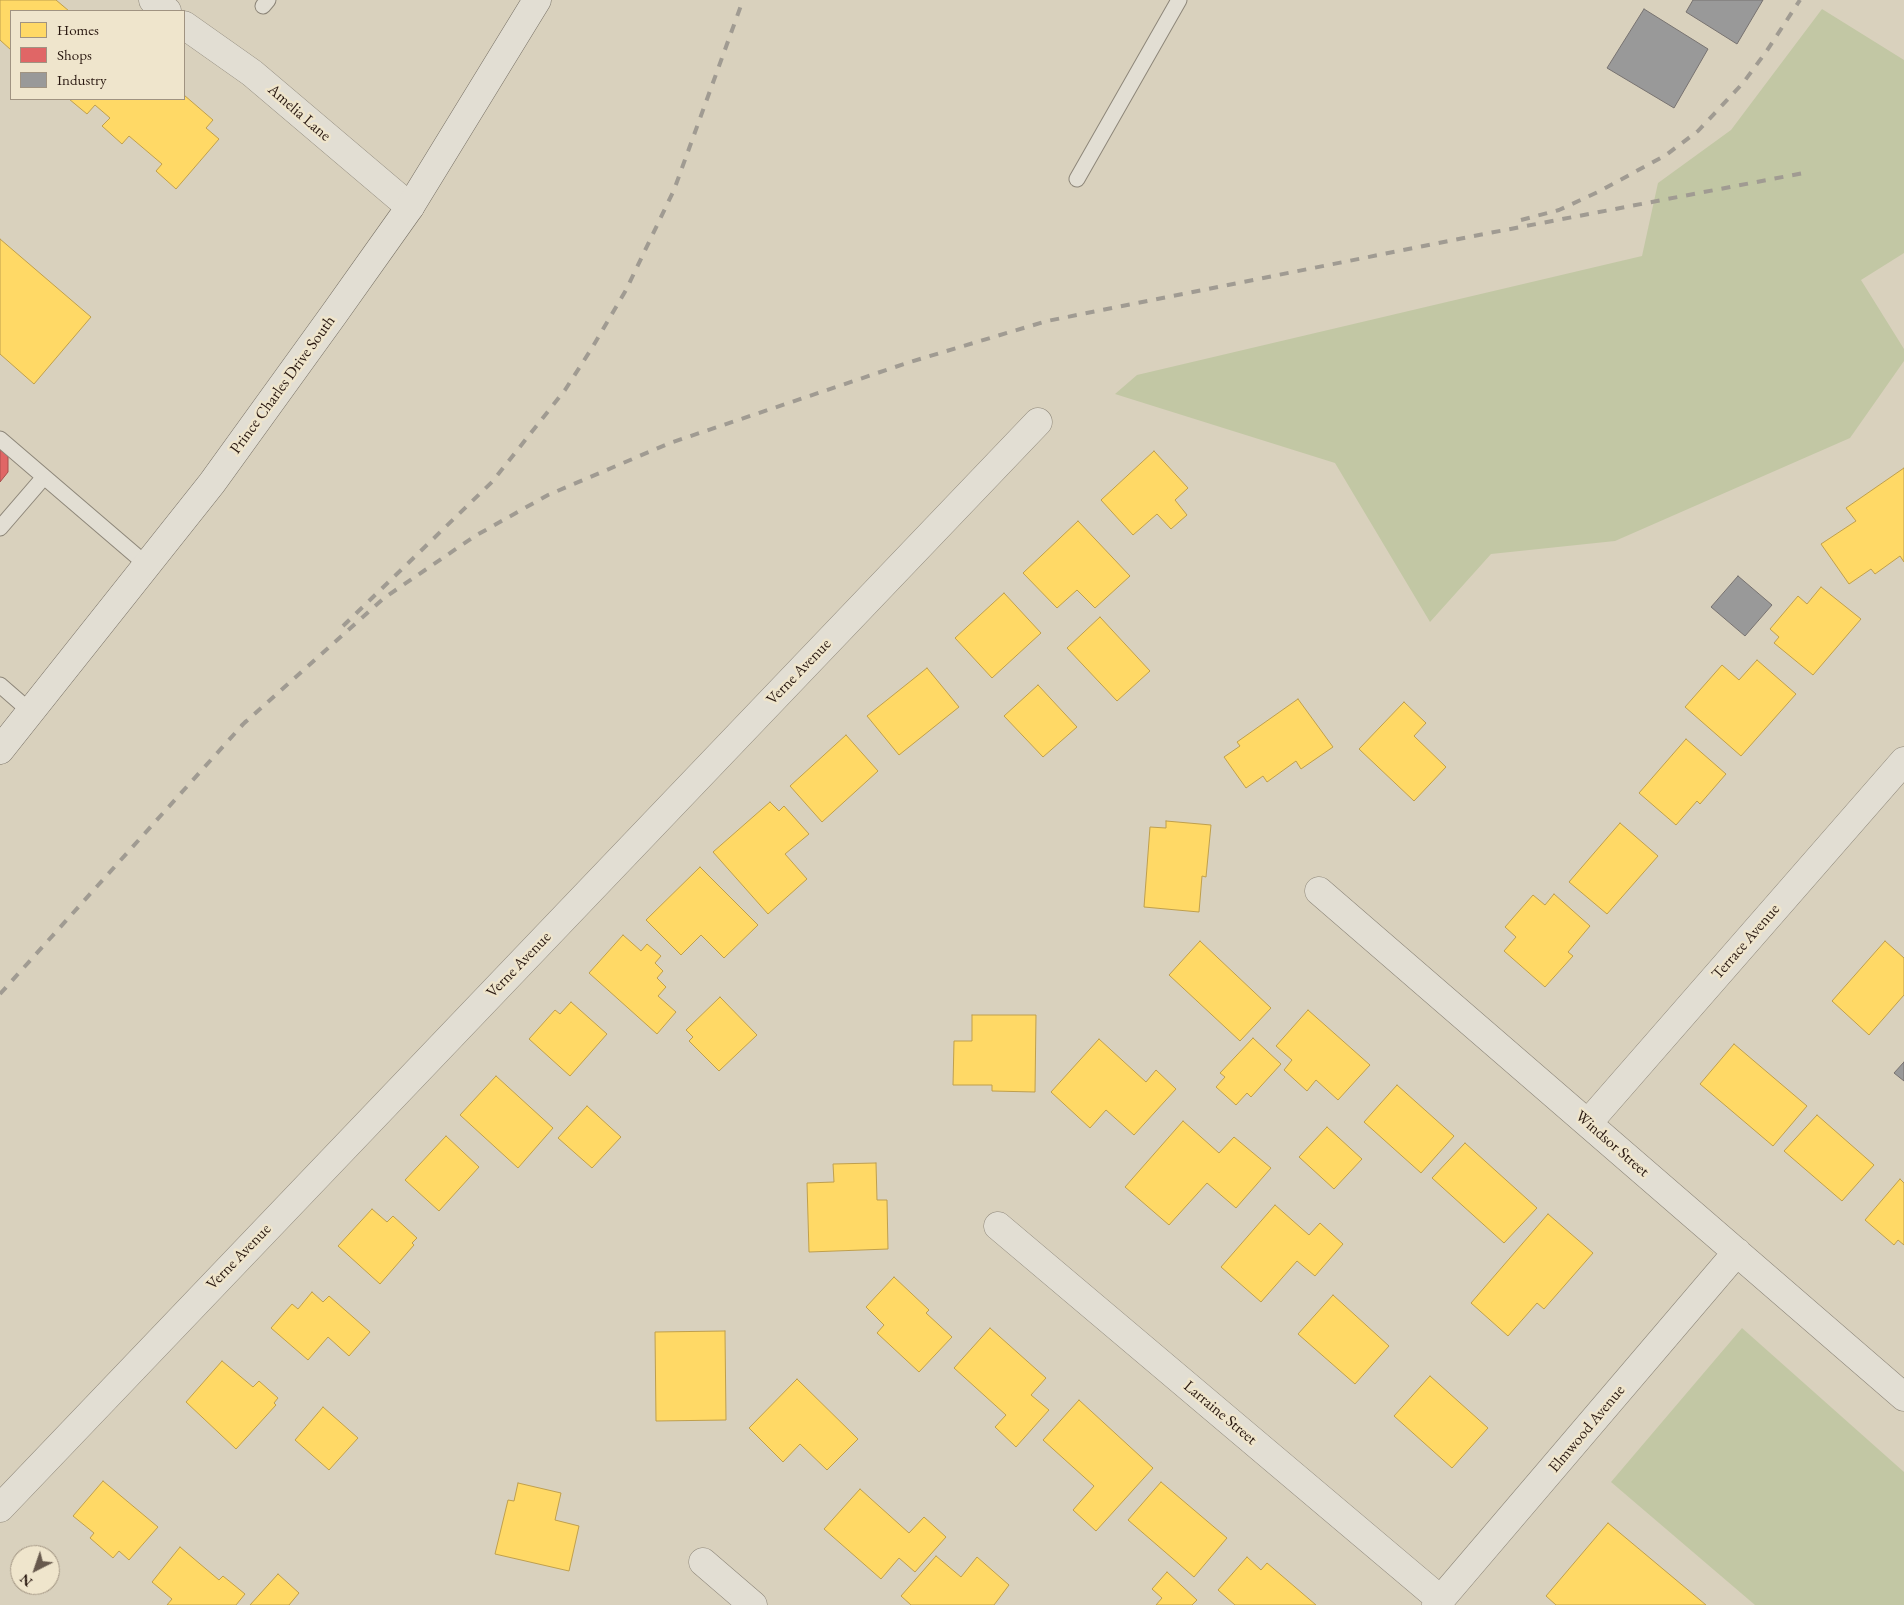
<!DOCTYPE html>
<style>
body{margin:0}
#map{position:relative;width:1904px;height:1605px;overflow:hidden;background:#d9d1bd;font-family:"EB Garamond",serif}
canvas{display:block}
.legend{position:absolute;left:10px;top:10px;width:175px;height:90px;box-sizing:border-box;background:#efe5cc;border:1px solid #a09381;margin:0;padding:6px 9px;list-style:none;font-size:15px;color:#291810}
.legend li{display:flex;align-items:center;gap:10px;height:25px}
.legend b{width:25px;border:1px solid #a09381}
.north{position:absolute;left:10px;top:1545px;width:50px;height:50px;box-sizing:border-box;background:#efe5cc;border:1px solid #a09381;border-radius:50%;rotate:221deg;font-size:14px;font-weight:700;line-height:20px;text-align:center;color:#291810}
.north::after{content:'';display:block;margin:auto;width:18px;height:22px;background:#67594d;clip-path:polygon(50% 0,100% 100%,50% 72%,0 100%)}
</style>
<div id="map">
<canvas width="1904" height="1605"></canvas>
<ul class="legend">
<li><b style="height:14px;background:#ffd966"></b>Homes</li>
<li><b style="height:14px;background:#e06666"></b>Shops</li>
<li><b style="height:14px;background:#999"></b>Industry</li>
</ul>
<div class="north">N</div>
</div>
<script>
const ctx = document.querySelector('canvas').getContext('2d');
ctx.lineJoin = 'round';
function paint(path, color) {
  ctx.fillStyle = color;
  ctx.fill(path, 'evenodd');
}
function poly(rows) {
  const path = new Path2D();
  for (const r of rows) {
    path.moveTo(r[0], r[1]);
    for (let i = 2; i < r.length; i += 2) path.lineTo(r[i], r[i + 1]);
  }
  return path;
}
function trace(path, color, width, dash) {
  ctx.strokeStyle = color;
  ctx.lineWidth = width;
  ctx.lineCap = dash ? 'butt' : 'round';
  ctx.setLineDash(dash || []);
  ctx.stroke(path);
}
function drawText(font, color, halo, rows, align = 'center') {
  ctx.font = font + ' "EB Garamond",serif';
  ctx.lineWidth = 5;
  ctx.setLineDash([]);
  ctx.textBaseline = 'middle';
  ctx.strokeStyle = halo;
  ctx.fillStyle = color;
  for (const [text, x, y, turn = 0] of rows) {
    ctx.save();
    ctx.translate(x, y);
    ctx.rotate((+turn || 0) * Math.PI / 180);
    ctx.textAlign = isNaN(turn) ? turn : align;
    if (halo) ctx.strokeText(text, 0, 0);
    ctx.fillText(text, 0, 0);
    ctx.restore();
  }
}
const green = poly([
 [1822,9,1904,60,1904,253,1861,280,1904,349,1904,361,1850,438,1615,541,1491,554,1430,622,1335,463,1115,394,1137,375,1642,256,1658,183,1731,130],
 [1742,1328,1904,1472,1904,1605,1755,1605,1611,1482]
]);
const homes = poly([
 [0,0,56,0,69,11,11,11,11,50,0,40,0,0],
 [184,95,213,120,206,128,219,139,176,189,156,171,162,164,129,136,122,144,102,126,110,118,95,105,87,114,69,99,184,99,184,95],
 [0,239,91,317,34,384,0,354,0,239],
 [1154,451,1188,488,1175,500,1187,515,1171,529,1157,514,1133,535,1101,500,1154,451],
 [1904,468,1904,562,1900,556,1875,574,1871,569,1849,584,1821,544,1856,521,1846,508,1904,468],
 [1078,521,1130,576,1095,608,1077,590,1057,608,1023,573,1078,521],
 [1821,587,1861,619,1813,675,1774,643,1779,637,1770,629,1798,596,1807,604,1821,587],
 [1004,593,1041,633,992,678,955,638,1004,593],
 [1100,617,1150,671,1117,701,1067,648,1100,617],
 [1757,660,1796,694,1741,756,1685,707,1722,665,1739,680,1757,660],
 [927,668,959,707,899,755,867,716,927,668],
 [1038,685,1077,727,1043,757,1004,716,1038,685],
 [1298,699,1333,747,1301,769,1296,761,1267,782,1263,776,1246,788,1224,757,1240,746,1237,742,1298,699],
 [1404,702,1426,723,1414,736,1446,767,1414,801,1359,749,1404,702],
 [846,735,878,771,822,822,790,786,846,735],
 [1686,739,1726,774,1700,804,1697,801,1676,825,1639,793,1686,739],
 [770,802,779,811,784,806,809,834,785,854,807,879,768,914,713,852,770,802],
 [1166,821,1211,825,1206,877,1202,876,1199,912,1144,907,1150,827,1166,828,1166,821],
 [1620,823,1658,856,1607,914,1569,882,1620,823],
 [700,867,758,925,724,958,701,935,681,955,646,920,700,867],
 [1554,894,1590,926,1568,952,1573,956,1545,987,1504,951,1516,937,1505,927,1533,895,1545,905,1554,894],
 [623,935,641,951,647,944,661,956,655,963,663,971,657,978,666,987,658,996,676,1012,657,1034,589,973,623,935],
 [1200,941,1271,1008,1240,1041,1169,975,1200,941],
 [1885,941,1904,958,1904,995,1869,1035,1832,1001,1885,941],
 [720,997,757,1035,719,1071,689,1041,693,1037,686,1030,720,997],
 [571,1002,607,1034,570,1076,529,1039,555,1010,560,1014,571,1002],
 [1308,1010,1370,1065,1338,1100,1316,1080,1307,1091,1284,1070,1292,1060,1276,1046,1308,1010],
 [972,1015,1036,1015,1035,1092,992,1091,992,1085,953,1085,954,1041,972,1041,972,1015],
 [1253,1038,1281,1064,1251,1097,1247,1093,1236,1105,1216,1087,1225,1077,1220,1073,1253,1038],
 [1099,1039,1146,1082,1156,1070,1176,1089,1134,1135,1106,1110,1090,1128,1051,1092,1099,1039],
 [1734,1044,1807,1106,1773,1146,1700,1084,1734,1044],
 [496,1076,553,1128,518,1168,460,1115,496,1076],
 [1397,1085,1454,1136,1421,1173,1364,1122,1397,1085],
 [587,1106,621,1137,592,1168,558,1138,587,1106],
 [1817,1115,1874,1165,1842,1201,1784,1151,1817,1115],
 [1183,1121,1219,1153,1234,1137,1271,1168,1236,1208,1207,1183,1169,1225,1125,1187,1183,1121],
 [1327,1127,1362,1159,1334,1189,1299,1157,1327,1127],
 [446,1136,479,1167,439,1211,405,1180,446,1136],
 [1465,1143,1537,1208,1504,1243,1432,1178,1465,1143],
 [876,1163,877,1200,887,1200,888,1249,809,1252,807,1183,834,1182,833,1164,876,1163],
 [1900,1179,1904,1183,1904,1245,1898,1240,1894,1245,1865,1220,1900,1179],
 [1275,1205,1309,1235,1320,1223,1343,1244,1315,1276,1297,1261,1261,1302,1221,1267,1275,1205],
 [372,1209,387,1222,393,1216,417,1238,412,1243,414,1245,380,1284,338,1246,372,1209],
 [1548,1214,1593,1253,1544,1309,1537,1303,1508,1336,1471,1303,1548,1214],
 [894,1277,929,1310,926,1313,952,1337,919,1372,877,1333,884,1325,866,1307,894,1277],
 [312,1292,323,1302,329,1296,370,1332,349,1356,328,1337,308,1360,271,1328,292,1304,298,1309,312,1292],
 [1333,1295,1389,1346,1355,1384,1298,1334,1333,1295],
 [990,1328,1046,1378,1031,1395,1049,1410,1016,1447,995,1427,1006,1415,954,1368,990,1328],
 [725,1331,726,1420,656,1421,655,1332,725,1331],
 [222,1361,253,1387,259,1381,278,1398,274,1403,276,1405,236,1449,186,1402,222,1361],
 [1430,1376,1488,1428,1452,1468,1394,1416,1430,1376],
 [797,1379,858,1439,827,1470,800,1444,783,1462,749,1428,797,1379],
 [1079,1400,1153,1468,1096,1531,1073,1510,1094,1486,1043,1440,1079,1400],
 [323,1407,358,1438,329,1470,295,1440,323,1407],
 [103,1481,158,1527,129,1560,119,1551,113,1558,90,1538,94,1533,73,1516,103,1481],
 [1161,1482,1227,1538,1194,1577,1128,1520,1161,1482],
 [518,1483,561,1493,555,1520,579,1526,569,1571,495,1554,508,1500,514,1501,518,1483],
 [860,1489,909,1533,924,1517,946,1537,915,1572,899,1558,881,1579,824,1529,860,1489],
 [1608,1523,1706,1605,1556,1605,1546,1596,1608,1523],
 [180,1547,219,1580,223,1576,245,1594,236,1605,167,1605,172,1599,152,1582,180,1547],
 [936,1556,961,1577,977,1557,1009,1585,994,1605,911,1605,901,1596,936,1556],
 [1247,1557,1261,1570,1267,1563,1316,1605,1235,1605,1218,1590,1247,1557],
 [1167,1572,1197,1600,1192,1605,1156,1605,1162,1598,1152,1589,1167,1572],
 [278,1574,299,1593,289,1605,250,1605,278,1574]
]);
const shops = poly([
 [0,445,8,452,8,472,0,482,0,445]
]);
const industry = poly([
 [1693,0,1763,0,1737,44,1686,12,1693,0],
 [1644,9,1708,49,1674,108,1607,68,1644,9],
 [1738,576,1772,605,1745,636,1711,607,1738,576],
 [1904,1062,1904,1081,1894,1073,1904,1062]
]);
const lane = poly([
 [263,6,268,0],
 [1077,179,1179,0],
 [0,439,147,565],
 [0,528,44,477],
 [0,685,31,712]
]);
const street = poly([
 [153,0,167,11],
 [184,25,252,73,410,207],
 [1319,891,1904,1397],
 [1588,1123,1904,761],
 [998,1226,1441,1600],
 [0,1508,1038,422],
 [703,1562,753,1605],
 [1436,1605,1737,1252]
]);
const secondary = poly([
 [0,750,212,483,334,314,410,207,537,0]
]);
const rail = poly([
 [1521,220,1559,210,1600,191,1666,155,1698,131,1743,83,1766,52,1800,0],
 [343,626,492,482,565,390,592,348,626,290,674,190,743,0],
 [241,726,384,598,475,536,548,495,670,443,910,362,1047,321,1484,234,1809,172],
 [0,994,246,721]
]);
const streetNames = [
 ["Amelia Lane",299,113,41],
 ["Prince Charles Drive South",283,385,-54],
 ["Verne Avenue",799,672,-46],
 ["Terrace Avenue",1746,942,-49],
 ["Verne Avenue",519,965,-46],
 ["Windsor Street",1612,1144,41],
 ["Verne Avenue",239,1257,-46],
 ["Larraine Street",1220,1413,40],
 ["Elmwood Avenue",1587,1429,-50]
];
paint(green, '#c2c7a4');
paint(homes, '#ffd966');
trace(homes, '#bf9f4c', 1);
paint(shops, '#e06666');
trace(shops, '#a94f4c', 1);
paint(industry, '#999');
trace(industry, '#777270', 1);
trace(lane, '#8d8679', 17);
trace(street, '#8d8679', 29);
trace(secondary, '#746d62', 29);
trace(lane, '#e2ded3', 15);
trace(street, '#e2ded3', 28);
trace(secondary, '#e2ded3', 28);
trace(rail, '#a09b92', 4, [9, 9]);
drawText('16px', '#291810', '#efe5cc', streetNames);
</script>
